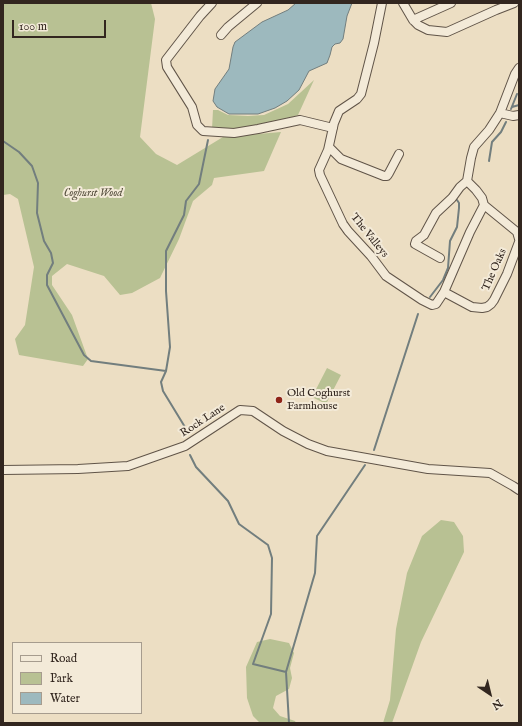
<!DOCTYPE html>
<style>
body{margin:0}
#map{position:relative;width:522px;height:726px;overflow:hidden;background:#ecdec3;font-family:"IM FELL English",serif}
canvas{display:block}
.frame{position:absolute;inset:0;border:4px solid #32261f;pointer-events:none}
.legend{position:absolute;left:12px;top:642px;width:130px;height:72px;box-sizing:border-box;background:#f3ead8;border:1px solid #a69c8e;margin:0;padding:5px 7px;list-style:none;font-size:12px;color:#32261f}
.legend li{display:flex;align-items:center;gap:8px;height:20px}
.legend b{width:20px;border:1px solid #a69c8e}
.north{position:absolute;left:470px;top:674px;width:40px;height:40px;-webkit-text-stroke:3px #f3ead8;paint-order:stroke;rotate:145deg;font-size:11px;font-weight:700;line-height:16px;text-align:center;color:#32261f}
.north::after{content:'';display:block;margin:auto;width:14px;height:18px;background:#32261f;clip-path:polygon(50% 0,100% 100%,50% 72%,0 100%)}
.scale{position:absolute;left:12px;top:20px;width:94px;height:18px;box-sizing:border-box;border:2px solid #32261f;border-top:0;padding-left:5px;font-size:12px;line-height:14px;white-space:nowrap;color:#32261f;-webkit-text-stroke:3px #f3ead8;paint-order:stroke}
</style>
<div id="map">
<canvas width="522" height="726"></canvas>
<div class="frame"></div>
<ul class="legend">
<li><b style="height:5px;background:#f3ead8"></b>Road</li>
<li><b style="height:11px;background:#b8c193"></b>Park</li>
<li><b style="height:11px;background:#9db9be"></b>Water</li>
</ul>
<div class="north">N</div>
<div class="scale">100 m</div>
</div>
<script>
const ctx = document.querySelector('canvas').getContext('2d');
ctx.lineJoin = 'round';
function paint(path, color) {
  ctx.fillStyle = color;
  ctx.fill(path, 'evenodd');
}
function poly(rows) {
  const path = new Path2D();
  for (const r of rows) {
    path.moveTo(r[0], r[1]);
    for (let i = 2; i < r.length; i += 2) path.lineTo(r[i], r[i + 1]);
  }
  return path;
}
function trace(path, color, width, dash) {
  ctx.strokeStyle = color;
  ctx.lineWidth = width;
  ctx.lineCap = dash ? 'butt' : 'round';
  ctx.setLineDash(dash || []);
  ctx.stroke(path);
}
function drawText(font, color, halo, rows, align = 'center') {
  ctx.font = font + ' "IM FELL English",serif';
  ctx.lineWidth = 4;
  ctx.setLineDash([]);
  ctx.textBaseline = 'middle';
  ctx.strokeStyle = halo;
  ctx.fillStyle = color;
  for (const [text, x, y, turn = 0] of rows) {
    ctx.save();
    ctx.translate(x, y);
    ctx.rotate((+turn || 0) * Math.PI / 180);
    ctx.textAlign = isNaN(turn) ? turn : align;
    if (halo) ctx.strokeText(text, 0, 0);
    ctx.fillText(text, 0, 0);
    ctx.restore();
  }
}
const green = poly([
 [3,3,151,3,155,19,140,137,156,154,177,165,223,137,281,132,264,171,214,178,212,185,193,201,179,239,160,278,132,293,120,295,104,276,67,264,52,276,52,285,72,315,88,359,83,366,19,355,15,339,25,325,34,267,18,199,10,194,3,195],
 [314,80,298,115,250,131,212,129,213,110,218,110,228,115,248,116,264,115,288,104],
 [327,368,341,375,326,404,312,397],
 [441,520,454,522,463,536,464,552,421,642,392,723,383,723,390,700,396,629,407,573,422,536],
 [270,639,289,643,294,653,290,668,292,678,289,689,276,696,273,708,280,716,295,721,296,723,260,723,253,716,247,698,246,667,257,642]
]);
const water = poly([
 [296,3,352,3,347,16,343,39,340,43,335,44,332,47,330,55,327,63,309,71,299,90,287,101,275,108,258,114,229,114,217,107,213,101,215,89,229,69,233,47,235,42,262,22,288,10,296,3]
]);
const stream = poly([
 [512,107,519,105],
 [511,109,517,94],
 [3,141,19,152,32,166,38,183,37,213,44,241,51,253,53,263,47,275,47,285,84,355,91,361,166,371],
 [489,161,492,142,501,132,506,122],
 [430,297,443,280,448,268,450,241,457,227,459,208,459,203,457,200],
 [188,432,163,391,161,382,166,371,170,347,166,291,166,251,184,215,186,201,199,184,208,140],
 [374,450,418,314],
 [190,455,196,467,228,501,239,524,268,545,272,558,271,614,253,664,286,672],
 [289,723,286,672,315,573,317,536,365,465]
]);
const minor = poly([
 [212,3,200,16,166,60,167,67,192,107,197,125,203,131,234,133,258,129,300,120,333,128],
 [382,3,374,43,361,94,357,99,339,111,334,123,328,150,319,170,320,175,343,224,348,231,371,256,386,276,422,300,432,305,436,304,444,292,470,232,484,205,482,198,476,190,467,181,471,158,474,147,489,130,500,113,515,74,519,68],
 [403,3,413,20,418,25,428,30,447,32,496,10,514,3],
 [413,20,451,3],
 [221,35,228,27,257,3],
 [500,113,513,116,519,115],
 [329,147,341,159,384,176,387,176,389,173,399,154],
 [484,205,517,232,519,239],
 [440,258,415,244,416,241,424,235,436,213,452,198,460,187,467,181],
 [444,292,472,307,482,308,487,307,491,304,494,300,507,274,519,242],
 [3,470,78,469,128,466,185,446,240,410,253,411,283,431,308,444,327,451,428,469,490,473,513,486,519,490]
]);
const markers = [
 [279,400,4,"#8f2418"]
];
const parkNames = [
 ["Coghurst Wood",93,194]
];
const streetNames = [
 ["The Valleys",369,236,51],
 ["The Oaks",495,270,-66],
 ["Rock Lane",203,421,-33]
];
const poiNames = [
 ["Old Coghurst",287,394],
 ["Farmhouse",287,407]
];
paint(green, '#b8c193');
paint(water, '#9db9be');
trace(water, '#727e7e', 1);
trace(stream, '#727e7e', 2);
trace(minor, '#605448', 10);
trace(minor, '#f3ead8', 8);
for (const [x, y, r, color] of markers) {
  const dot = new Path2D();
  dot.arc(x, y, r, 0, 2 * Math.PI);
  ctx.fillStyle = color;
  ctx.fill(dot);
  trace(dot, '#f3ead8', 1.5);
}
drawText('italic 11px', '#544d3c', '#f3ead8', parkNames);
drawText('11px', '#32261f', '#f3ead8', streetNames);
drawText('11px', '#32261f', '#f3ead8', poiNames, 'left');
</script>
